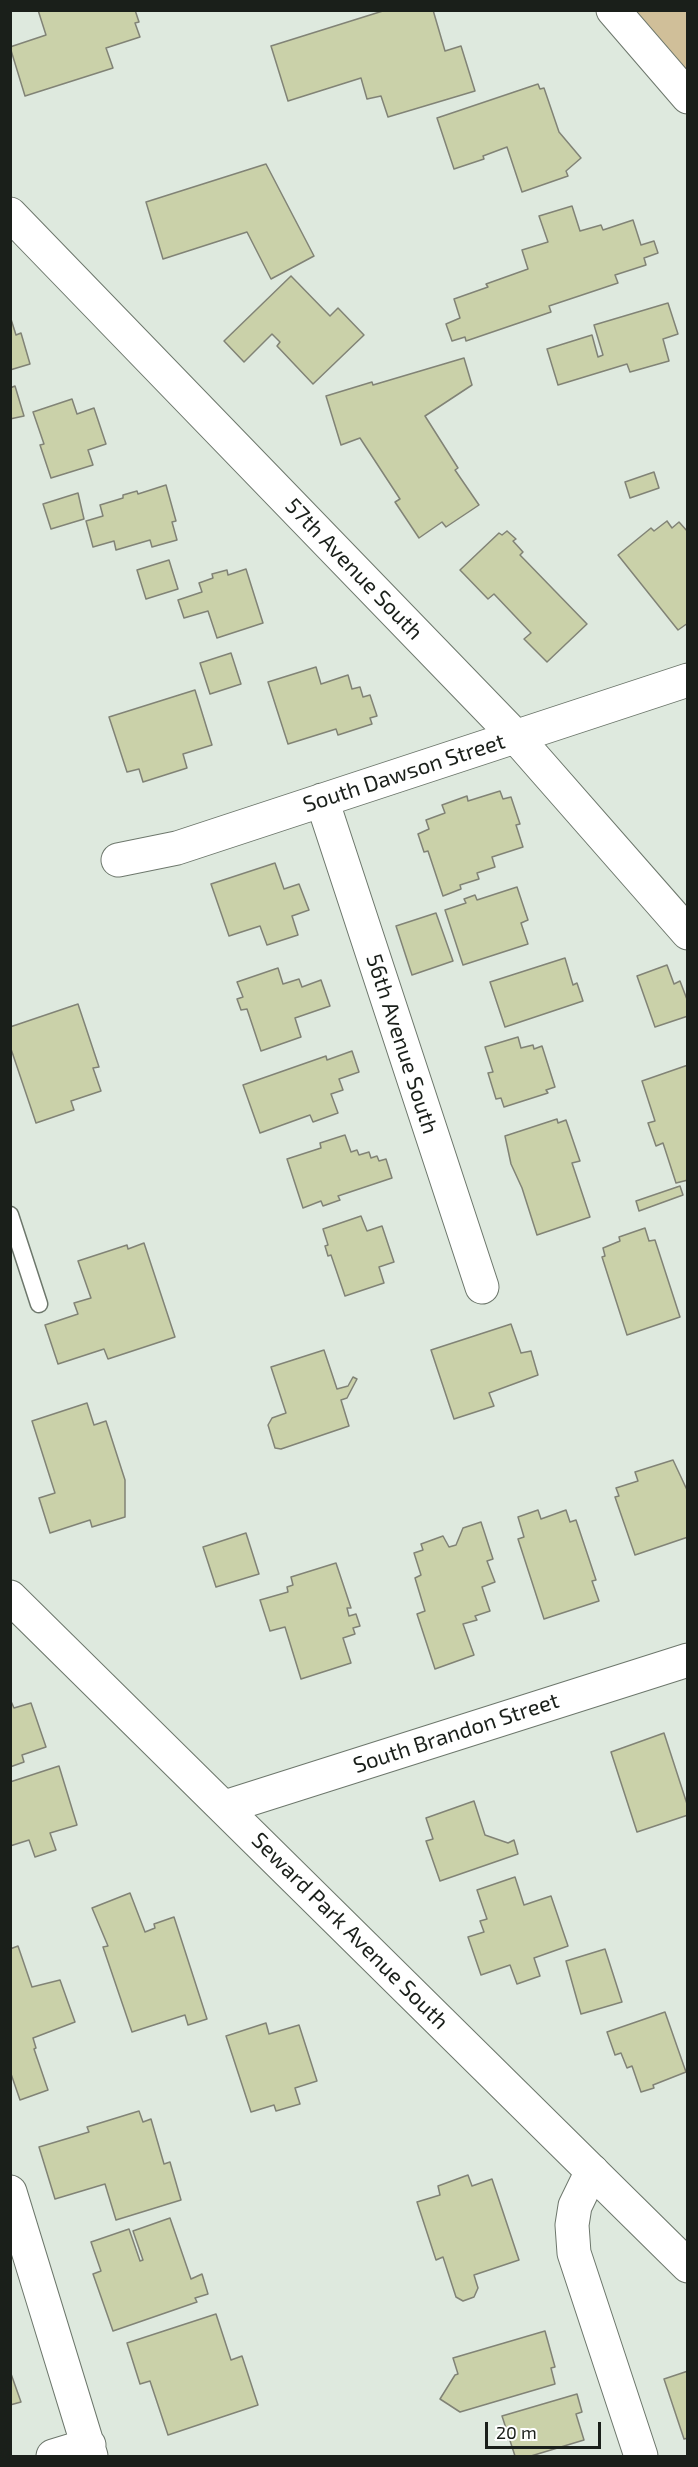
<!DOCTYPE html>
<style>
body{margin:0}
#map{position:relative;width:698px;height:2467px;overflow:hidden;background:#dee9de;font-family:"Exo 2",sans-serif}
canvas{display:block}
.frame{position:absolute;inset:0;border:12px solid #1a1f1a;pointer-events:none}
.scale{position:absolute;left:485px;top:2422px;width:116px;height:27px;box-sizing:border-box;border:3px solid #1a1f1a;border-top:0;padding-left:8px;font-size:18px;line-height:21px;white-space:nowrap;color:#1a1f1a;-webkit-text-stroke:4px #fff;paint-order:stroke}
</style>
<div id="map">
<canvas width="698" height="2467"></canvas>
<div class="frame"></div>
<div class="scale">20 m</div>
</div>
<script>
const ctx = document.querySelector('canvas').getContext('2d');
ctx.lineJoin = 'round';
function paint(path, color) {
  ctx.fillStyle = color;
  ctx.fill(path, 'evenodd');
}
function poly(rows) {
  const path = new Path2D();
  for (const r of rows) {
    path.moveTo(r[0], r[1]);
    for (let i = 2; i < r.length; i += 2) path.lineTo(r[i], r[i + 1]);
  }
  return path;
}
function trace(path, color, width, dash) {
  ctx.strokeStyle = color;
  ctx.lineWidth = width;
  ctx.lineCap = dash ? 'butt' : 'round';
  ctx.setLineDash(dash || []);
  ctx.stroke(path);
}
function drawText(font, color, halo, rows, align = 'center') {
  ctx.font = font + ' "Exo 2",sans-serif';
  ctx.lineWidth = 5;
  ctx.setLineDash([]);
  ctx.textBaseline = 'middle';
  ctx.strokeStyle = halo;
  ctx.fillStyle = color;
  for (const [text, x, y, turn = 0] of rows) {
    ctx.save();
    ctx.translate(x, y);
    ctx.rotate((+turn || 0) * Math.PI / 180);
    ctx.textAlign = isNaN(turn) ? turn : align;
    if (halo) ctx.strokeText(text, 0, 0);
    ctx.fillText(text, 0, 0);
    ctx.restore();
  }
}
const green = poly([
 [629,11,687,11,687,75]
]);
const building = poly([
 [38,10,135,10,139,22,135,23,140,37,106,48,113,68,25,96,10,47,46,35,38,10],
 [386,10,433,10,445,51,461,46,475,91,388,117,381,96,367,99,361,78,288,101,271,46,386,10],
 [538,84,540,89,544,88,559,132,581,158,566,171,568,176,522,192,507,147,483,156,484,159,454,169,437,118,538,84],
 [266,164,314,256,271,279,247,232,163,259,146,202,266,164],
 [572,206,580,231,601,225,603,230,633,220,641,245,654,241,658,253,644,258,646,265,615,275,618,283,549,306,551,312,466,341,465,337,452,341,446,324,460,318,454,299,488,287,486,284,528,269,522,250,548,242,539,216,572,206],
 [291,276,330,316,338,308,364,335,313,384,277,346,280,342,272,334,244,362,224,341,291,276],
 [668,303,678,334,663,339,669,361,630,372,627,364,558,385,547,349,592,335,598,357,603,355,594,325,668,303],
 [10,316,16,335,21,333,30,364,10,370,10,316],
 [464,358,472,385,425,416,458,468,455,470,479,505,446,527,442,522,419,538,395,502,400,499,360,438,341,445,326,396,372,382,373,385,464,358],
 [15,386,24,416,10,419,10,388,15,386],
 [72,399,77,414,94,408,106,444,88,450,93,465,51,478,40,445,44,444,33,412,72,399],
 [654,472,659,488,630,498,625,482,654,472],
 [166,485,176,521,172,522,177,540,152,547,150,540,116,550,114,541,93,547,86,521,103,516,100,505,123,498,123,495,137,491,138,494,166,485],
 [78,493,84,519,51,529,43,504,78,493],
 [667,521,672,528,679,522,688,532,688,623,678,630,618,555,651,528,654,531,667,521],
 [507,531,516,539,513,541,523,552,520,555,587,624,547,662,524,639,531,633,494,594,488,599,460,570,499,533,502,535,507,531],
 [169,560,178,589,146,599,137,570,169,560],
 [246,569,263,623,217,638,208,611,184,618,178,600,202,592,199,583,213,578,212,574,227,570,228,575,246,569],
 [231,653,241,684,210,694,200,663,231,653],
 [316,667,321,684,348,675,352,689,360,687,363,697,370,695,377,716,370,718,372,724,338,735,336,729,288,744,268,682,316,667],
 [195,690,212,745,183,754,187,768,143,782,139,769,127,772,109,717,195,690],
 [500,791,503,799,511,797,520,824,516,825,523,847,492,857,495,867,477,873,479,879,460,885,461,889,443,896,428,851,424,852,418,834,429,829,426,820,445,813,442,805,467,796,468,801,500,791],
 [275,863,284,889,299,884,309,910,292,916,298,935,267,945,260,926,229,936,211,884,275,863],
 [517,887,528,920,521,923,528,944,463,965,445,910,466,903,464,899,475,895,477,900,517,887],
 [436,913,453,961,412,975,396,926,436,913],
 [565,958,573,985,577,983,583,1001,505,1027,490,982,565,958],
 [667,965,674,984,680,981,688,1002,688,1016,655,1027,637,976,667,965],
 [278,968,283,984,299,979,302,987,321,980,330,1006,295,1018,301,1037,261,1051,247,1009,241,1010,237,999,243,997,237,982,278,968],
 [78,1004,99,1067,93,1068,101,1091,71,1101,74,1110,36,1123,10,1046,10,1027,78,1004],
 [518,1037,521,1048,533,1045,534,1049,542,1046,555,1087,546,1090,548,1093,504,1107,501,1098,496,1099,488,1073,493,1072,485,1047,518,1037],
 [352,1051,359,1072,339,1079,343,1090,331,1094,338,1113,313,1122,310,1115,260,1133,243,1085,326,1056,327,1060,352,1051],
 [688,1065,688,1180,676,1183,663,1143,656,1146,648,1123,655,1121,642,1081,688,1065],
 [557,1119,558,1123,566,1120,580,1161,572,1163,590,1217,537,1235,522,1188,511,1164,505,1136,557,1119],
 [345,1135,351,1152,357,1150,359,1155,369,1152,371,1158,377,1156,379,1161,386,1159,392,1178,338,1196,340,1200,323,1206,321,1201,303,1208,287,1159,321,1148,320,1143,345,1135],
 [680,1186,683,1195,639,1211,636,1201,680,1186],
 [361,1216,367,1231,382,1226,394,1262,379,1267,384,1283,345,1296,331,1255,328,1256,325,1246,328,1245,323,1229,361,1216],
 [645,1228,649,1241,655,1240,680,1317,627,1335,602,1257,605,1256,603,1248,620,1241,619,1237,645,1228],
 [144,1243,175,1337,108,1359,104,1349,58,1364,45,1325,78,1314,74,1303,91,1298,78,1261,127,1245,128,1249,144,1243],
 [511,1324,521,1353,531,1351,538,1375,489,1393,494,1406,454,1419,431,1350,511,1324],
 [324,1350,337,1389,348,1386,353,1377,357,1379,347,1398,341,1400,349,1426,281,1449,275,1448,268,1425,272,1418,286,1413,271,1367,324,1350],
 [87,1403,94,1425,106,1421,125,1480,125,1517,92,1527,90,1520,50,1533,39,1498,55,1493,32,1421,87,1403],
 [673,1460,688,1492,688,1537,635,1555,615,1497,619,1496,616,1488,638,1481,635,1472,673,1460],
 [538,1510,541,1519,566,1510,570,1522,576,1520,596,1580,592,1581,599,1601,544,1619,518,1539,524,1537,518,1517,538,1510],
 [481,1522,493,1559,487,1561,495,1582,482,1587,490,1611,475,1616,477,1620,463,1624,474,1655,435,1669,417,1614,425,1611,415,1578,421,1575,414,1553,423,1550,421,1544,443,1536,449,1547,456,1545,463,1528,481,1522],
 [246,1533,259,1574,216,1587,203,1547,246,1533],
 [336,1563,351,1608,347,1608,349,1616,356,1614,360,1626,353,1628,355,1634,343,1638,351,1663,301,1679,285,1627,270,1631,260,1600,288,1592,287,1587,293,1585,291,1577,336,1563],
 [10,1699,14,1708,31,1703,46,1747,22,1755,24,1762,10,1767,10,1699],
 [664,1733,688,1807,688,1815,637,1832,611,1752,664,1733],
 [59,1766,77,1825,50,1833,56,1850,35,1857,29,1840,10,1846,10,1782,59,1766],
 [474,1801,485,1835,508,1843,514,1840,518,1854,440,1881,426,1841,433,1839,426,1818,474,1801],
 [515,1877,524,1905,551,1896,568,1946,534,1958,540,1976,517,1984,510,1965,481,1975,468,1937,484,1932,480,1921,487,1919,477,1890,515,1877],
 [130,1893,145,1932,155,1928,154,1924,174,1917,207,2019,188,2025,185,2015,132,2032,103,1947,108,1946,92,1908,130,1893],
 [18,1946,32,1987,60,1980,75,2022,33,2038,36,2048,34,2049,48,2090,20,2100,10,2071,10,1949,18,1946],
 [605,1949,622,2002,581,2014,566,1961,605,1949],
 [665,2012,686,2072,653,2085,654,2088,641,2092,632,2066,627,2068,621,2053,615,2055,607,2032,665,2012],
 [266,2023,269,2034,299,2025,317,2081,295,2088,300,2104,276,2111,274,2105,251,2112,226,2036,266,2023],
 [139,2111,143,2122,151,2119,164,2164,170,2162,181,2200,116,2220,105,2184,55,2199,39,2147,89,2132,87,2127,139,2111],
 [468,2175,472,2186,492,2179,519,2260,474,2275,478,2288,474,2297,463,2301,456,2297,443,2257,436,2260,417,2202,440,2195,438,2186,468,2175],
 [170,2218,191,2279,202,2274,208,2294,195,2298,197,2302,113,2331,93,2274,101,2271,91,2242,129,2229,140,2261,143,2260,133,2231,170,2218],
 [216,2314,231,2360,242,2356,258,2405,168,2435,150,2381,140,2384,127,2343,216,2314],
 [545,2331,555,2367,551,2368,555,2384,460,2412,440,2399,455,2375,458,2374,453,2358,545,2331],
 [10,2371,21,2402,10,2405,10,2371],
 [688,2371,688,2438,684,2439,664,2379,688,2371],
 [577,2394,582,2412,576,2414,584,2440,531,2456,515,2456,502,2416,577,2394]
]);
const service = poly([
 [10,1215,39,1304]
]);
const minor = poly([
 [10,214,516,737,688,933],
 [322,800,482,1287],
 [118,860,177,848,688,680],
 [225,1807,688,1660],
 [592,2171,575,2206,572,2225,574,2253,641,2456],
 [10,2192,91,2456],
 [53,2456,89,2445]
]);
const tertiary = poly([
 [10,1597,688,2266]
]);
const secondary = poly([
 [613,10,688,97]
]);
const streetNames = [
 ["57th Avenue South",354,569,46],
 ["South Dawson Street",404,773,-18],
 ["56th Avenue South",402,1044,72],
 ["South Brandon Street",456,1733,-18],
 ["Seward Park Avenue South",350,1931,45]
];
paint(green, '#d0bf99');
paint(building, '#cad1a9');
trace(building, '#818376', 1.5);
trace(service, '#6d776c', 19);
trace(minor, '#6d776c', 35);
trace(tertiary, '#6d776c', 35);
trace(secondary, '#6d776c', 35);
trace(service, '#fff', 16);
trace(minor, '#fff', 33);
trace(tertiary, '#fff', 33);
trace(secondary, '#fff', 33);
drawText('22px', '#1a1f1a', '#fff', streetNames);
</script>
